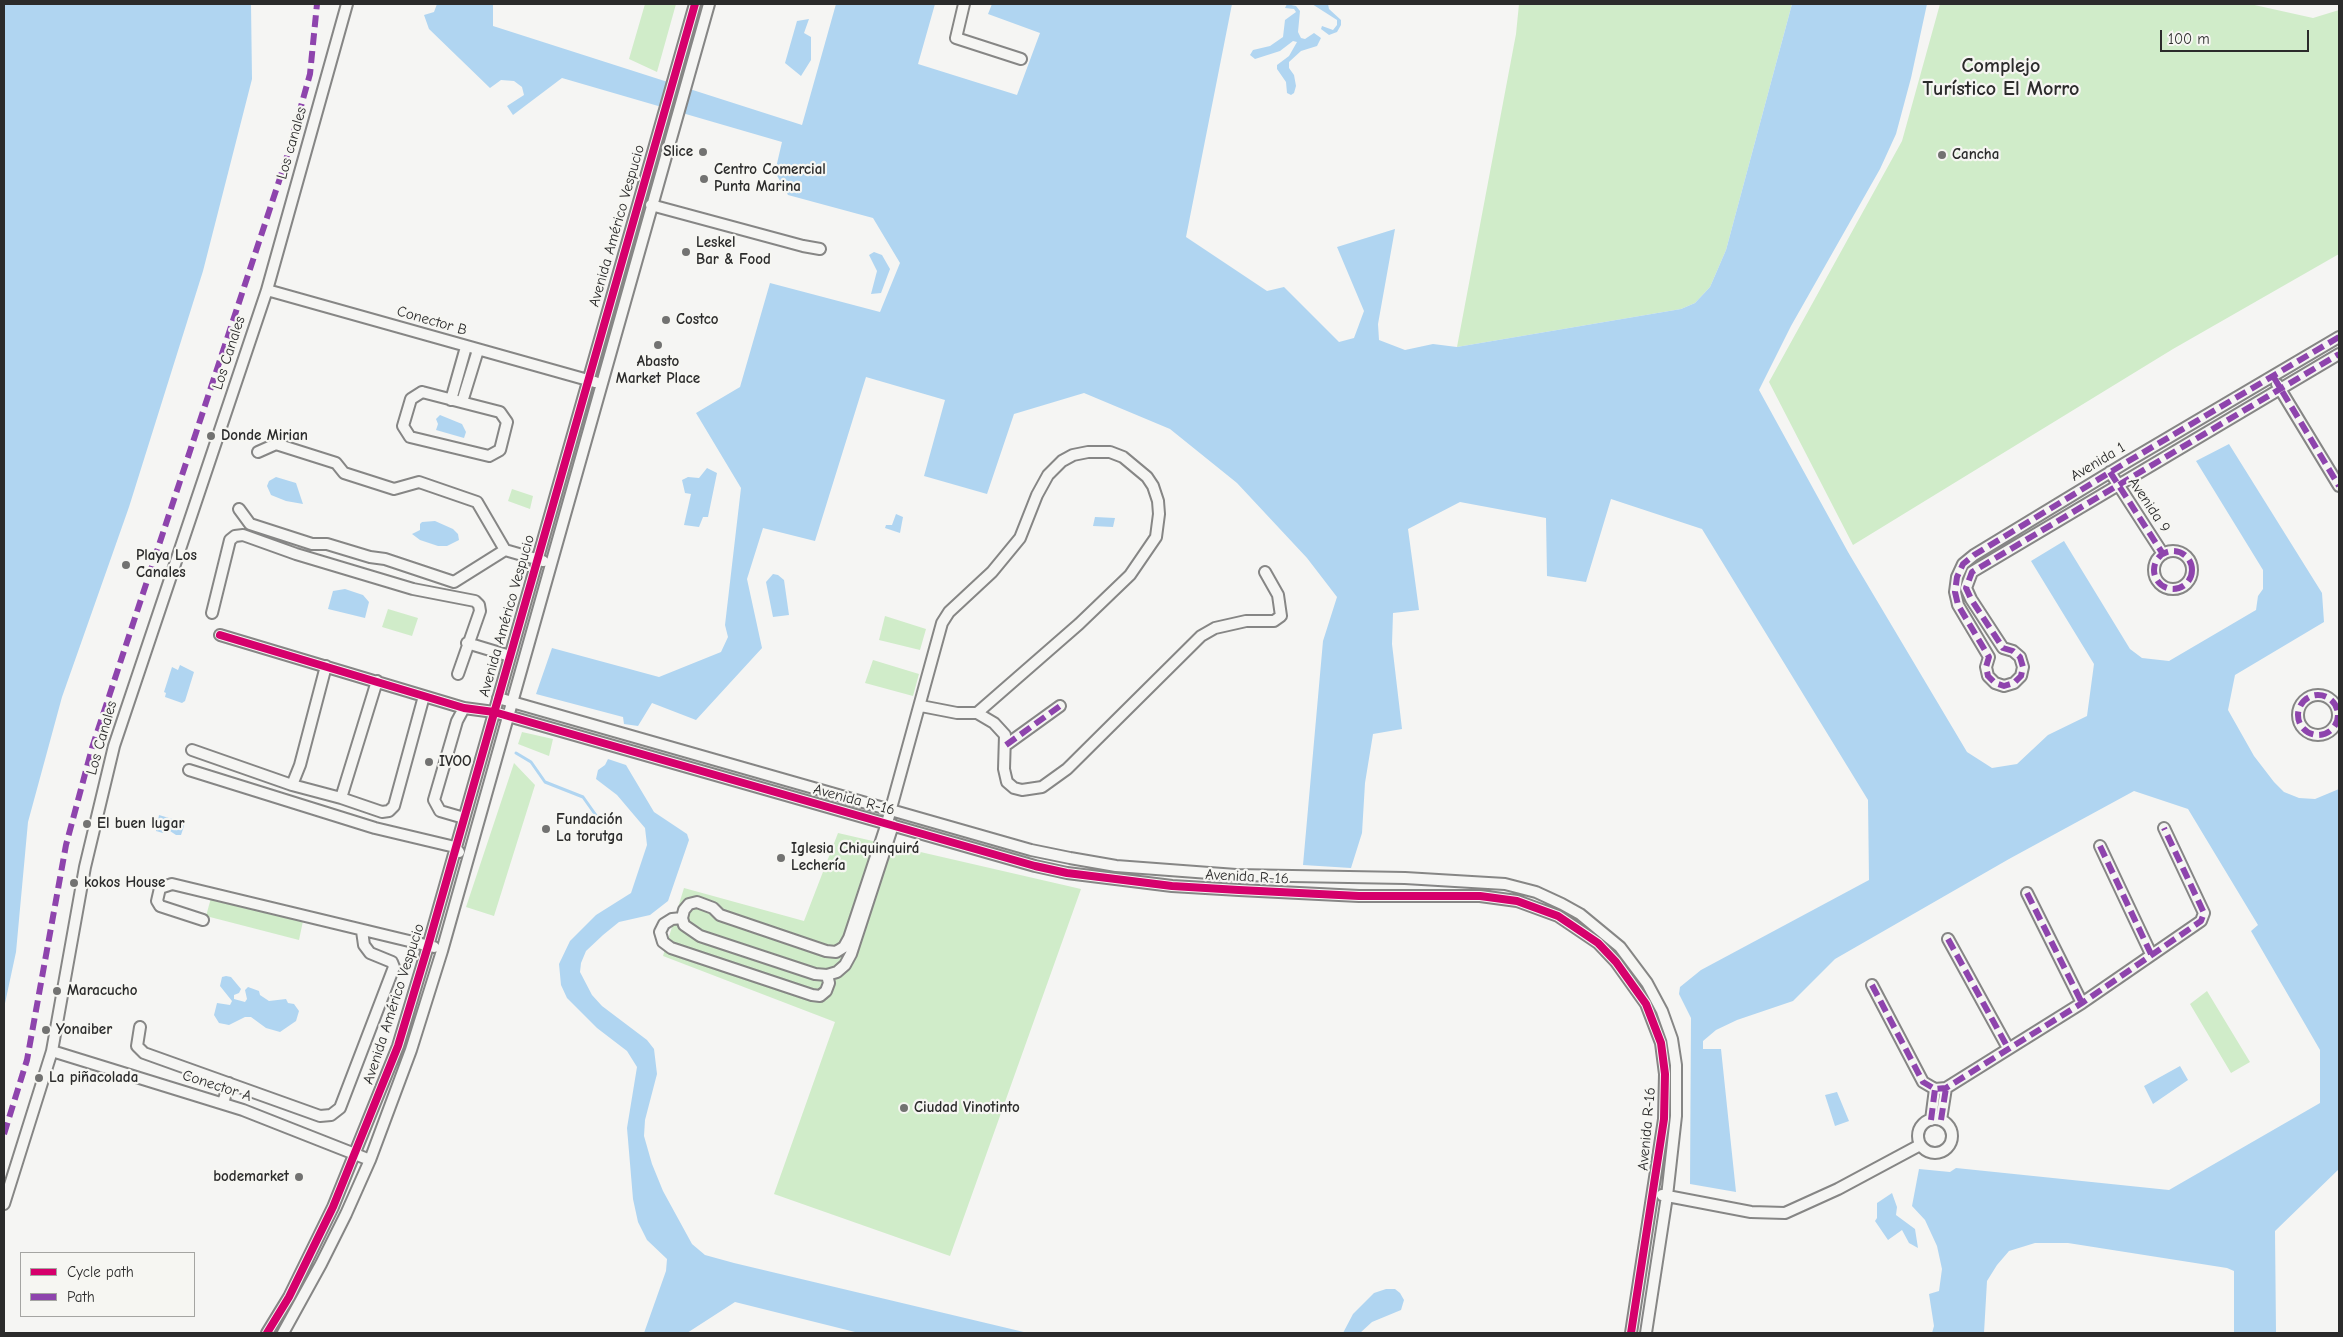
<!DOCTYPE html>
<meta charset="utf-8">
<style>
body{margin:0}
#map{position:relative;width:2343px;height:1337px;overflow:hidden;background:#f5f5f3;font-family:"Comic Neue",sans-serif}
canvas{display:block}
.frame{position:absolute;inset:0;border:5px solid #2b2b2b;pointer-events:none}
.legend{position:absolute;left:20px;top:1252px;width:175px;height:65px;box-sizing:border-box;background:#f6f6f2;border:1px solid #a5a5a2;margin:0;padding:6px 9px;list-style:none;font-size:15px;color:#2b2b2b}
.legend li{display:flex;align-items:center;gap:10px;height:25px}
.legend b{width:25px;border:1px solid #a5a5a2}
.scale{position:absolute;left:2160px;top:30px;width:149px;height:22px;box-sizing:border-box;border:2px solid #2b2b2b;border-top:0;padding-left:6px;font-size:15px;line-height:18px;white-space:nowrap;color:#2b2b2b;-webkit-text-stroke:4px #f6f6f2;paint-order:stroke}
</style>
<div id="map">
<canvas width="2343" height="1337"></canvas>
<div class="frame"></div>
<ul class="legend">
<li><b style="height:6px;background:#d6006c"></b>Cycle path</li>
<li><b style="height:6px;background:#8e44ad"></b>Path</li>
</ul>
<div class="scale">100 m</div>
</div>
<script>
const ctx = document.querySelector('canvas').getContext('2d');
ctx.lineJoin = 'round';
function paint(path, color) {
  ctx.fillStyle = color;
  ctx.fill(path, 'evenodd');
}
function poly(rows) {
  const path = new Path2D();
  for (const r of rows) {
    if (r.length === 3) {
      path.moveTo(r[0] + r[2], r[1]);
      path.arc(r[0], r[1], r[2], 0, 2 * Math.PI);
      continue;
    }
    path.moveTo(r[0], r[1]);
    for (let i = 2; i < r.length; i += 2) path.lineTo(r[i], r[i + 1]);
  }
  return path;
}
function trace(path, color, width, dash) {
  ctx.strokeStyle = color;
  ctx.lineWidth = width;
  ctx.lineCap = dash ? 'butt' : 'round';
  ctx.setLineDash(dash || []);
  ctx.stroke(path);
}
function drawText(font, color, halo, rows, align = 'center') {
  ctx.font = font + ' "Comic Neue",sans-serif';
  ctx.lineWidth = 4.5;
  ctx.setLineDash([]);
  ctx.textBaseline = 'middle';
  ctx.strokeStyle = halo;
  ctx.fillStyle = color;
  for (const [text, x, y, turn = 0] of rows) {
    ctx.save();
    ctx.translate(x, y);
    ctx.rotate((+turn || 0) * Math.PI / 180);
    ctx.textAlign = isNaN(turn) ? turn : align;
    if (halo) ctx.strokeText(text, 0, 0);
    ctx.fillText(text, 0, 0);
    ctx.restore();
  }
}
const green = poly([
 [645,4,676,4,657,72,629,59],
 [1519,4,1792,4,1726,250,1710,287,1695,303,1681,309,1457,347,1516,34],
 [1940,4,2250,4,2313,18,2339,10,2339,254,2173,349,1853,545,1769,382,1902,141],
 [512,489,533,496,530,509,508,501],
 [388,609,418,618,412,636,382,627],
 [885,616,926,629,920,650,879,640],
 [873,660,919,674,913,696,865,683],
 [522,732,553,739,549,756,518,744],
 [514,763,535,785,494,916,466,907],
 [838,833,1081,889,950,1256,774,1194,835,1022,663,956,684,888,804,921],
 [211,898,303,921,299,940,206,916],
 [2207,991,2250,1062,2231,1073,2190,1004]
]);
const water = poly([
 [4,4,251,4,252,79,203,271,129,507,62,697,28,822,16,952,4,1008],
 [437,4,493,4,493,26,802,125,836,4,935,4,918,64,1017,95,1040,33,988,14,992,4,1232,4,1186,237,1267,291,1284,287,1339,342,1354,338,1364,311,1337,247,1395,229,1378,324,1379,340,1405,350,1433,344,1457,347,1681,309,1695,303,1710,287,1726,250,1792,4,1927,4,1911,78,1896,134,1880,169,1791,326,1759,390,1848,552,1967,752,1992,768,2017,764,2048,735,2087,716,2094,664,2031,561,2064,541,2130,649,2142,658,2169,661,2256,610,2258,596,2263,589,2263,570,2196,461,2229,444,2322,593,2324,622,2235,675,2228,710,2254,756,2274,782,2284,792,2299,798,2315,799,2339,789,2339,1169,2275,1231,2276,1333,2234,1333,2234,1271,2227,1268,2068,1243,2035,1243,2009,1251,1997,1265,1987,1281,1984,1333,1932,1333,1934,1326,1929,1294,1939,1291,1942,1269,1937,1246,1925,1220,1912,1206,1919,1169,1950,1172,1956,1168,2169,1190,2320,1103,2320,1050,2251,931,2258,925,2188,809,2134,791,2009,859,1835,959,1793,1001,1737,1020,1716,1030,1703,1041,1703,1049,1721,1049,1736,1192,1690,1184,1691,1018,1679,994,1680,987,1701,970,1869,880,1868,800,1702,529,1611,499,1586,582,1547,576,1546,518,1460,502,1408,529,1419,610,1393,613,1392,644,1402,729,1373,734,1365,783,1362,833,1351,868,1303,865,1323,641,1337,597,1307,558,1237,483,1170,429,1084,393,1014,414,987,494,924,476,945,400,866,377,815,541,763,528,747,579,762,648,696,720,652,703,638,726,624,724,623,717,536,694,552,648,659,677,721,652,728,637,725,625,741,488,696,413,740,387,770,283,880,312,900,263,873,218,788,195,775,172,782,142,562,78,513,115,507,106,524,95,522,87,514,81,501,80,490,88,429,29,424,15,434,12],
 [1287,4,1296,6,1300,11,1298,32,1301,38,1305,39,1314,33,1321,38,1317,46,1301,51,1289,62,1289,68,1294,75,1296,86,1294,93,1291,95,1287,93,1286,82,1277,69,1277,65,1289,56,1297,42,1293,41,1280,51,1255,59,1250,55,1253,50,1270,46,1283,37,1285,20,1296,12,1294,9,1285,8],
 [1312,4,1328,4,1329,9,1341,20,1341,25,1337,32,1329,35,1321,29,1322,26,1333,30,1337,25,1337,20],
 [809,19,804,33,811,37,811,60,801,76,785,63,797,21],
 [874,252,882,255,890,269,881,293,871,294,877,271,869,255],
 [440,415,462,424,466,432,464,438,436,430,438,424,436,419],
 [707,468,717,473,708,517,703,517,699,527,684,525,691,494,685,493,682,480,688,477,699,478],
 [276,477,296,483,303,504,286,501,271,495,267,486,269,481],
 [896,514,903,517,900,533,885,528,886,525,892,525],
 [1095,517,1115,518,1113,527,1093,526],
 [435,521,453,529,458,534,459,540,447,546,438,546,420,540,412,534,420,530,420,524,422,522],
 [773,574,778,575,784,580,789,615,773,617,766,582],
 [345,589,363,595,369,602,365,618,328,609,333,591],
 [180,665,194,672,185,701,182,703,165,697,166,693,164,692,172,667,178,670],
 [608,759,626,765,654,812,687,834,689,840,668,901,650,915,619,922,603,935,586,951,581,963,580,972,592,995,602,1006,647,1040,654,1049,657,1074,645,1120,644,1136,652,1164,663,1191,692,1244,705,1255,734,1263,1028,1333,859,1333,735,1302,687,1333,644,1333,666,1271,667,1259,647,1240,638,1222,633,1199,627,1128,637,1067,627,1051,597,1028,567,998,561,985,559,964,570,941,596,915,631,893,647,845,645,828,617,795,596,779,598,770,605,765],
 [159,815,182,822,184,826,181,835,176,835,170,831,163,833,156,831],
 [226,976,231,977,241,989,239,993,234,995,234,999,245,1002,247,999,245,990,248,987,259,991,260,995,269,1001,286,999,288,1003,294,1004,299,1011,296,1021,280,1032,266,1028,251,1017,245,1017,229,1025,219,1023,214,1015,217,1003,230,1005,232,1001,220,986,222,977],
 [2180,1066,2188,1080,2153,1104,2144,1086],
 [1837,1092,1849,1121,1835,1126,1825,1095],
 [1892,1193,1897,1207,1896,1215,1915,1229,1918,1248,1909,1243,1902,1230,1888,1240,1875,1221,1877,1218,1877,1203],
 [1386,1289,1395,1289,1400,1293,1404,1300,1401,1310,1372,1322,1360,1333,1343,1333,1353,1314,1374,1293]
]);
const stream = poly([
 [516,753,531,762,545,782,583,797,600,821]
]);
const minor = poly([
 [964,4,956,38,1021,59],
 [651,205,803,246,820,249],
 [267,290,595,382],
 [2339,337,2127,462,1974,555,1963,564,1957,577,1955,592,1958,605,1989,657,1986,667,1988,676,1995,683,2004,686,2014,683,2021,676,2023,667,2020,657,2013,651,2003,648,1971,599,1966,588,1972,572,2339,354],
 [2277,384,2339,486],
 [422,392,500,412,507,422,500,450,489,456,410,437,403,426,411,399,422,392],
 [451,400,466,347],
 [462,402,478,350],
 [258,452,276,444,336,463,344,473,394,489,419,482,477,502,505,550,543,561],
 [2110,472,2163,554],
 [239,509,250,524,312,544,327,544,370,557,385,559,454,582,505,550],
 [2173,570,19],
 [212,613,230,540,235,536,243,535,296,554,413,589,475,601,479,605,480,611,458,674],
 [220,635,464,708,494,712,1035,866,1067,873,1172,886,1239,890,1359,896,1480,896,1517,901,1558,916,1598,943,1616,962,1646,1004,1661,1043,1665,1074,1664,1119,1631,1333],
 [467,643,510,656],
 [377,681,341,798,382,812,389,811,394,806,424,696],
 [2318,715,20],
 [498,698,1031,850,1070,858,1116,866,1236,875,1405,878,1505,884,1536,892,1562,904,1580,914,1620,947,1647,983,1662,1011,1672,1039,1676,1065,1676,1116,1667,1196,1646,1333],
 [921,706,957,713,977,713,994,723,1005,735,1004,769,1007,782,1014,788,1022,790,1042,787,1067,769,1201,636,1215,628,1246,621,1274,621,1281,616,1278,595,1265,572],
 [1006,745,1060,706],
 [192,750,292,785,300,765,326,666],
 [189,770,375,828,455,847,459,852],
 [292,785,341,798],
 [464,818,440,811,434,800,457,721,464,708],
 [893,825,851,954,845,965,837,972,827,975,815,974,700,936,684,925,682,918,684,910,689,904,697,902,713,908,720,915,826,951,836,952,844,947,849,938,887,823,942,623,949,612,992,572,1020,538,1037,495,1048,475,1062,461,1073,455,1088,452,1110,452,1123,457,1147,477,1153,486,1158,501,1159,514,1156,537,1130,575,1079,624,977,713],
 [2100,846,2151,954],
 [2027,893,2082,1003],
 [682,918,672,919,664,924,660,932,663,942,671,948,812,995,820,996,826,991,829,983,827,975],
 [203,920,160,906,157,901,160,888,172,884,434,947],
 [1948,939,2008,1048],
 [1872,985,1923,1082,1935,1089,1946,1088,2082,1003,2201,921,2204,913,2164,828],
 [140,1027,137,1046,144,1053,320,1116,331,1115,340,1108,394,967,392,962,370,953,364,945,362,931],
 [52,1051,243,1110,370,1160],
 [223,1103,229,1083],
 [1935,1136,17],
 [1931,1120,1935,1089],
 [1941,1120,1946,1088],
 [1662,1195,1751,1212,1785,1213,1838,1189,1920,1145],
 [4,1204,52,1051,85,867,114,746,267,290,347,4],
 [267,1333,289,1297,333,1207,398,1046,428,946,695,4],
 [283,1333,321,1264,346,1214,370,1160,411,1050,442,951,709,4]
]);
const quiet = poly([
 [2339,337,2127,462,1974,555,1963,564,1957,577,1955,592,1958,605,1989,657,1986,667,1988,676,1995,683,2004,686,2014,683,2021,676,2023,667,2020,657,2013,651,2003,648,1971,599,1966,588,1972,572,2339,354],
 [2273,376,2339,486],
 [2110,472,2163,554],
 [2173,570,19],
 [2318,715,20],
 [1006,745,1060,706],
 [2100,846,2151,954],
 [2027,893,2082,1003],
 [1948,939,2008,1048],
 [1872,985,1923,1082,1935,1089,1946,1088,2082,1003,2201,921,2204,913,2164,828],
 [1931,1120,1935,1089],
 [1941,1120,1946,1088],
 [4,1134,27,1060,66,845,92,748,286,160,310,74,317,4]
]);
const cycleway = poly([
 [220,635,464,708,494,712,1035,866,1067,873,1172,886,1239,890,1359,896,1480,896,1517,901,1558,916,1598,943,1616,962,1646,1004,1661,1043,1665,1074,1664,1119,1631,1333],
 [267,1333,289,1297,333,1207,398,1046,428,946,695,4]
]);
const markers = [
 [703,152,5,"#727271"],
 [1942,155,5,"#727271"],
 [704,179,5,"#727271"],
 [686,252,5,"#727271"],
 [666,320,5,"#727271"],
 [658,345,5,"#727271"],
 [211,436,5,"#727271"],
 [126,565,5,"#727271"],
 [429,762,5,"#727271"],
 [87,824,5,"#727271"],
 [546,829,5,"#727271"],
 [781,858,5,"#727271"],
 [74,883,5,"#727271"],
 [57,991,5,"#727271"],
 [46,1030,5,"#727271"],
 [39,1078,5,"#727271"],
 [904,1108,5,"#727271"],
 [299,1177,5,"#727271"]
];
const streetNames = [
 ["Los canales",292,143,-74],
 ["Avenida Américo Vespucio",617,226,-74],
 ["Conector B",432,321,16],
 ["Los Canales",229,353,-72],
 ["Avenida 1",2098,462,-31],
 ["Avenida 9",2149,505,56],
 ["Avenida Américo Vespucio",507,616,-74],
 ["Los Canales",102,738,-74],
 ["Avenida R-16",854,800,15],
 ["Avenida R-16",1247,877,3],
 ["Avenida Américo Vespucio",394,1004,-72],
 ["Conector A",217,1086,18],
 ["Avenida R-16",1647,1129,-85]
];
const poiNames = [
 ["Slice",693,152,"right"],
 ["Cancha",1952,155],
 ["Centro Comercial",714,170],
 ["Punta Marina",714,187],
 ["Leskel",696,243],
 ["Bar & Food",696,260],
 ["Costco",676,320],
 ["Abasto",658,362,"center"],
 ["Market Place",658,379,"center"],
 ["Donde Mirian",221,436],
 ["Playa Los",136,556],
 ["Canales",136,573],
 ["IVOO",439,762],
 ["Fundación",556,820],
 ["La torutga",556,837],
 ["El buen lugar",97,824],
 ["Iglesia Chiquinquirá",791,849],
 ["Lechería",791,866],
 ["kokos House",84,883],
 ["Maracucho",67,991],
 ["Yonaiber",56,1030],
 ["La piñacolada",49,1078],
 ["Ciudad Vinotinto",914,1108],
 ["bodemarket",289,1177,"right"]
];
const districtNames = [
 ["Complejo",2001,66],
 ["Turístico El Morro",2001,89]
];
paint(green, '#d0ecc9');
paint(water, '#b0d5f1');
trace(stream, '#b0d5f1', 3);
trace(minor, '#868685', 14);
trace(minor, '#f5f5f3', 10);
trace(quiet, '#8e44ad', 6, [12, 6]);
trace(cycleway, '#d6006c', 8);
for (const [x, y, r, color] of markers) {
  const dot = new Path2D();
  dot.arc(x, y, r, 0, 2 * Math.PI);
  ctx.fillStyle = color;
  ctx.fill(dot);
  trace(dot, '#f6f6f2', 2);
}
drawText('15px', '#2b2b2b', '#f6f6f2', streetNames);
drawText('bold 15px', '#2b2b2b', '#f6f6f2', poiNames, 'left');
drawText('bold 20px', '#2b2b2b', '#f6f6f2', districtNames);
</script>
